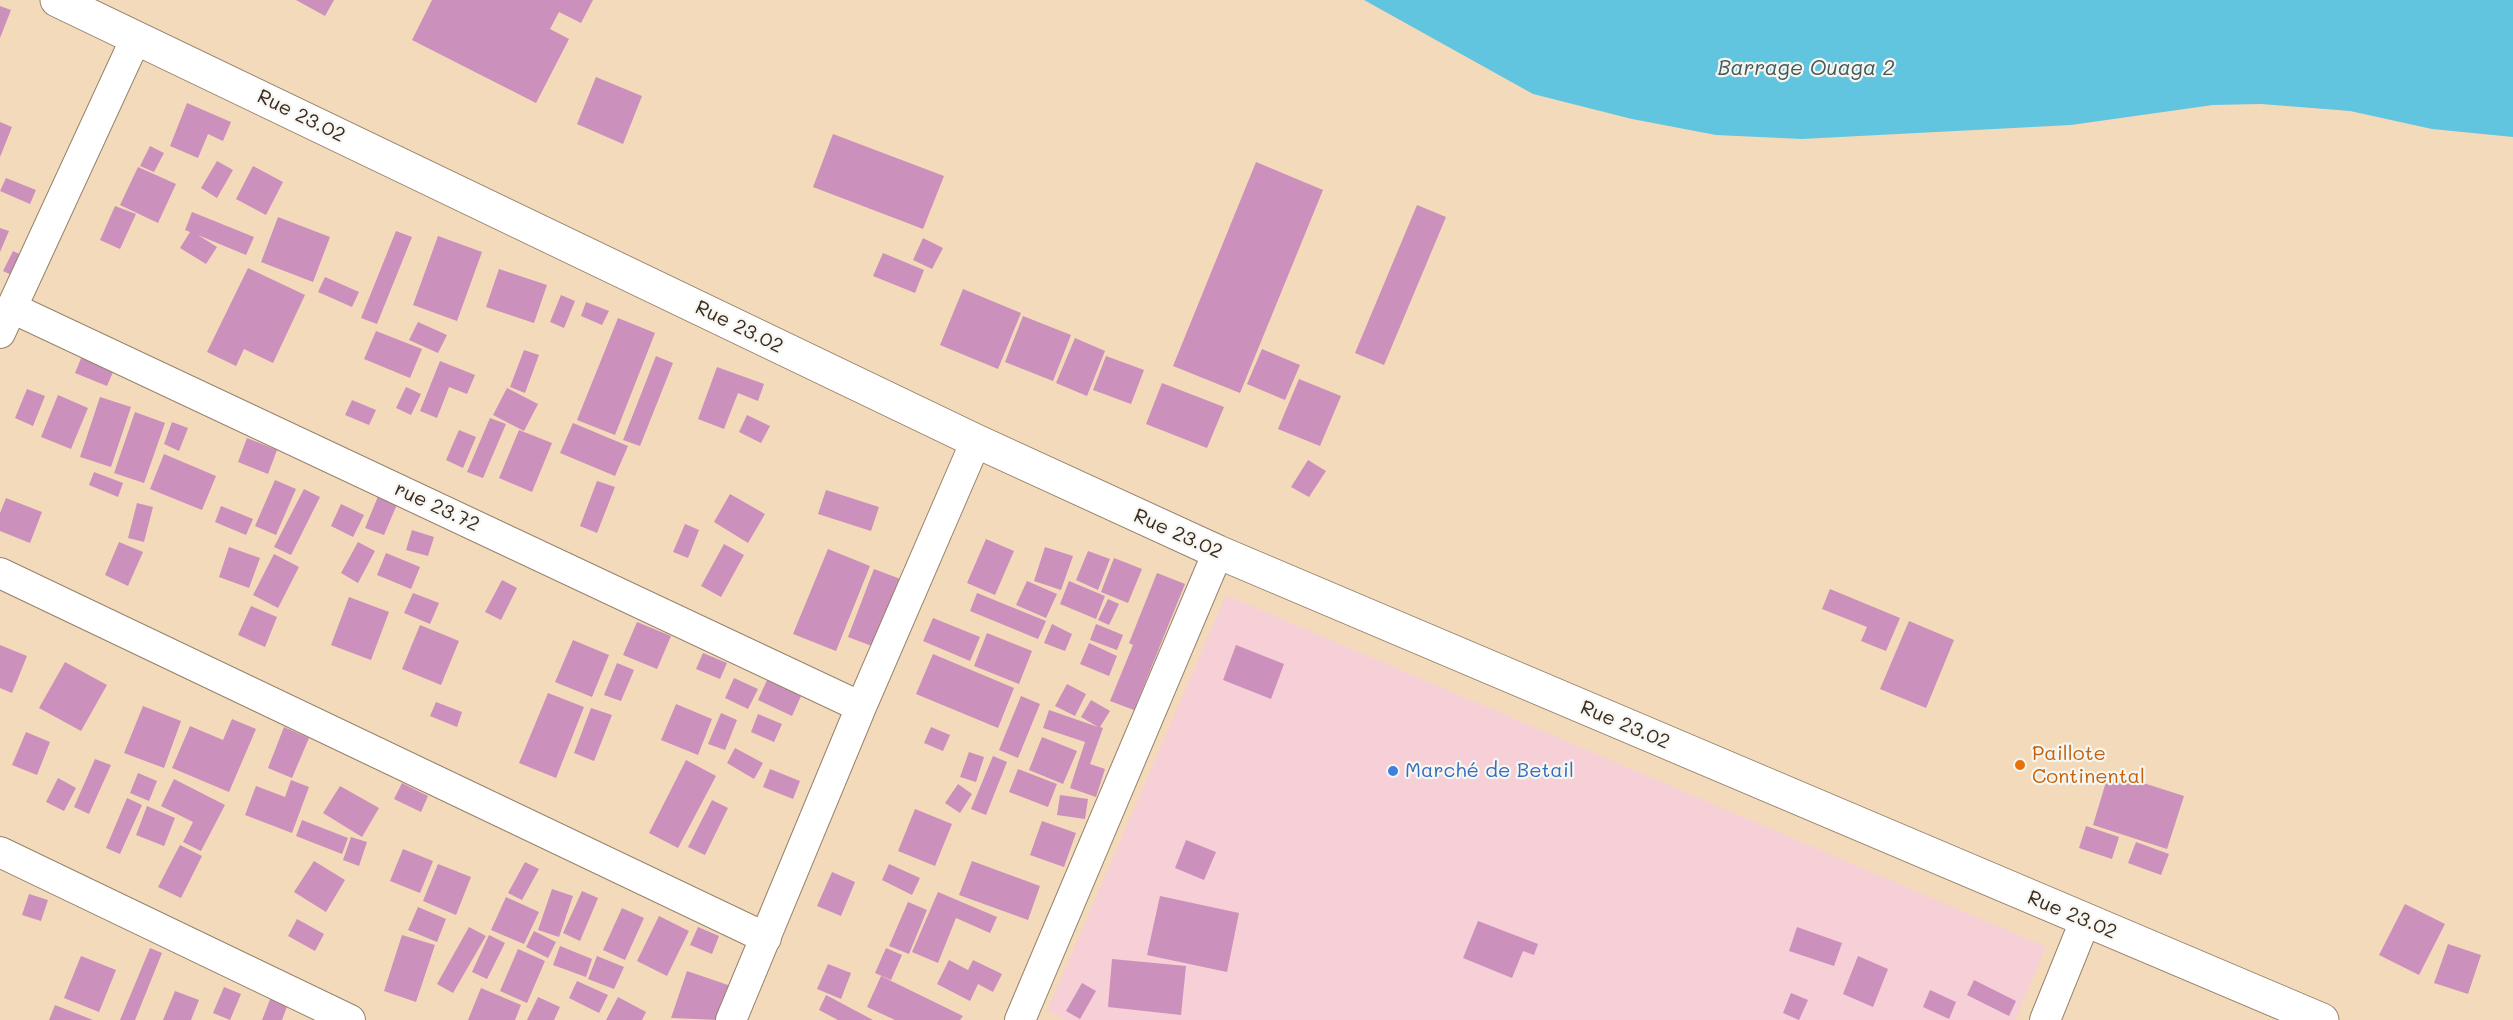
<!DOCTYPE html>
<meta charset="utf-8">
<style>
body{margin:0}
canvas{display:block;background:#f3daba}
</style>
<canvas width="2513" height="1020"></canvas>
<script>
const ctx = document.querySelector('canvas').getContext('2d');
ctx.lineJoin = 'round';
function paint(path, color) {
  ctx.fillStyle = color;
  ctx.fill(path, 'evenodd');
}
function poly(rows) {
  const path = new Path2D();
  for (const r of rows) {
    path.moveTo(r[0], r[1]);
    for (let i = 2; i < r.length; i += 2) path.lineTo(r[i], r[i + 1]);
  }
  return path;
}
function trace(path, color, width, dash) {
  ctx.strokeStyle = color;
  ctx.lineWidth = width;
  ctx.lineCap = dash ? 'butt' : 'round';
  ctx.setLineDash(dash || []);
  ctx.stroke(path);
}
function drawText(font, color, halo, rows, align = 'center') {
  ctx.font = font + ' Mali,sans-serif';
  ctx.lineWidth = 4.5;
  ctx.setLineDash([]);
  ctx.textBaseline = 'middle';
  ctx.strokeStyle = halo;
  ctx.fillStyle = color;
  for (const [text, x, y, turn = 0] of rows) {
    ctx.save();
    ctx.translate(x, y);
    ctx.rotate((+turn || 0) * Math.PI / 180);
    ctx.textAlign = isNaN(turn) ? turn : align;
    if (halo) ctx.strokeText(text, 0, 0);
    ctx.fillText(text, 0, 0);
    ctx.restore();
  }
}
const built = poly([
 [1226,595,2046,947,2015,1020,1067,1020,1047,1011]
]);
const water = poly([
 [1364,0,2513,0,2513,137,2432,129,2350,111,2261,104,2213,105,2071,125,1802,139,1716,135,1632,119,1533,94]
]);
const building = poly([
 [296,0,334,0,325,16],
 [432,0,593,0,581,23,559,12,550,29,569,39,536,103,412,40],
 [0,6,11,10,0,38],
 [596,77,642,96,623,144,577,124],
 [187,103,231,122,223,141,208,134,198,158,170,146],
 [0,122,12,127,0,157],
 [833,134,944,176,923,229,813,187],
 [150,146,164,153,154,172,140,166],
 [217,161,233,170,217,198,201,188],
 [1256,162,1323,190,1240,393,1173,366],
 [253,166,283,182,266,215,236,199],
 [138,167,176,184,158,223,120,205],
 [6,178,36,190,30,204,0,191],
 [1417,205,1446,217,1384,365,1355,353],
 [115,206,136,214,120,249,100,240],
 [192,212,254,237,246,255,198,235,217,247,206,264,180,248,190,232,185,230],
 [278,217,330,237,313,282,261,262],
 [0,228,9,231,0,252],
 [396,231,412,237,377,324,361,318],
 [438,236,482,252,457,321,413,305],
 [923,238,943,248,932,269,913,260],
 [13,251,32,260,22,280,3,271],
 [883,253,924,270,915,293,873,276],
 [248,268,305,295,273,363,244,349,236,366,207,352],
 [499,269,547,285,534,323,486,307],
 [325,277,359,292,352,307,318,292],
 [963,289,1021,313,998,369,940,345],
 [561,295,575,301,564,328,550,322],
 [586,302,609,311,602,325,581,316],
 [1023,316,1071,335,1053,381,1005,362],
 [618,318,655,333,615,435,577,420],
 [418,322,447,335,438,353,409,340],
 [376,331,422,349,410,378,364,359],
 [1075,338,1105,351,1087,396,1056,383],
 [1262,349,1300,365,1285,400,1247,384],
 [524,350,539,355,525,393,510,387],
 [84,351,116,365,107,386,75,373],
 [656,356,673,363,640,446,623,440],
 [1106,356,1144,370,1131,404,1093,390],
 [440,361,475,375,467,394,449,387,437,418,420,411],
 [717,367,764,384,758,401,738,393,724,429,698,419],
 [1299,379,1341,396,1320,446,1278,429],
 [1162,383,1224,407,1207,448,1146,424],
 [406,387,421,394,411,415,396,408],
 [507,388,538,404,524,431,493,415],
 [27,389,45,396,33,426,15,418],
 [58,395,88,408,71,449,41,437],
 [100,397,131,407,111,467,80,457],
 [352,400,376,410,369,425,345,415],
 [135,412,165,423,144,483,114,473],
 [747,415,770,426,761,443,739,432],
 [490,418,506,424,483,478,467,472],
 [172,422,188,428,179,451,164,444],
 [573,423,628,446,615,476,560,453],
 [459,430,476,437,463,468,446,460],
 [519,430,552,443,532,492,499,478],
 [247,438,277,450,268,474,238,462],
 [164,454,216,476,202,510,150,489],
 [1308,460,1326,471,1309,497,1291,487],
 [94,472,123,483,118,497,89,485],
 [275,480,296,489,276,535,255,526],
 [597,481,615,487,597,533,580,526],
 [304,489,320,497,291,555,274,547],
 [826,490,879,507,871,531,818,514],
 [379,494,398,502,384,535,365,528],
 [730,494,765,514,748,543,714,522],
 [6,498,42,512,30,543,0,531,0,513],
 [137,503,153,507,144,542,128,538],
 [341,504,364,515,353,537,331,526],
 [221,506,253,519,246,535,215,522],
 [685,524,699,530,688,558,673,552],
 [412,530,434,537,428,556,406,550],
 [986,539,1014,551,995,595,967,583],
 [119,542,143,552,128,586,105,575],
 [358,542,375,551,358,583,341,573],
 [724,544,744,555,721,597,701,586],
 [229,547,260,558,249,588,219,577],
 [1045,547,1073,556,1061,590,1034,581],
 [828,549,870,566,836,651,793,634],
 [1088,551,1110,559,1098,590,1076,580],
 [386,553,420,567,411,589,377,575],
 [274,554,299,567,278,608,253,595],
 [1114,558,1142,569,1128,603,1101,592],
 [874,569,903,580,877,648,848,637],
 [1157,573,1185,584,1134,710,1110,701,1133,645,1129,643],
 [502,580,517,588,501,620,485,612],
 [1027,581,1057,594,1046,618,1016,605],
 [1069,581,1105,596,1096,619,1060,604],
 [1830,589,1900,618,1886,651,1861,641,1867,627,1822,609],
 [413,593,439,603,430,624,404,613],
 [977,593,1046,621,1038,639,970,611],
 [349,597,389,612,371,660,331,645],
 [1108,599,1119,604,1109,625,1098,620],
 [251,606,277,617,265,647,238,635],
 [933,618,980,637,970,661,923,641],
 [1909,621,1954,640,1926,708,1880,689],
 [637,622,671,636,657,669,623,655],
 [1052,624,1072,634,1065,651,1044,643],
 [1096,624,1123,635,1117,650,1090,640],
 [420,625,459,641,441,685,402,669],
 [987,633,1032,651,1019,684,974,666],
 [573,640,609,655,592,697,555,682],
 [1089,643,1117,656,1109,676,1080,664],
 [0,645,27,656,12,693,0,688],
 [1236,645,1284,664,1271,699,1223,680],
 [703,653,727,663,720,679,696,669],
 [933,654,1014,688,998,728,916,694],
 [65,662,107,685,81,731,39,708],
 [617,663,634,670,621,701,604,695],
 [734,678,758,689,748,709,725,698],
 [767,680,801,696,792,716,758,700],
 [1067,684,1086,694,1075,716,1055,706],
 [548,693,584,707,556,778,519,763],
 [1021,696,1040,704,1018,758,999,750],
 [1091,700,1110,711,1100,727,1103,728,1090,764,1105,769,1096,797,1070,788,1085,742,1043,728,1049,710,1098,727,1081,717],
 [436,702,462,712,457,727,430,716],
 [676,704,712,719,698,755,661,740],
 [143,706,181,721,164,768,124,753],
 [591,708,612,715,594,761,574,753],
 [721,713,737,720,725,750,708,744],
 [758,714,782,724,774,742,751,732],
 [232,719,256,729,229,792,172,768,190,726,223,740],
 [284,727,309,738,292,778,268,768],
 [931,727,950,735,943,751,924,743],
 [26,732,50,742,37,775,12,765],
 [1042,737,1077,751,1063,784,1029,770],
 [735,748,763,763,754,779,727,763],
 [969,752,984,757,976,782,960,777],
 [993,756,1007,762,986,815,971,809],
 [95,759,111,765,89,814,74,807],
 [686,760,716,776,678,848,649,833],
 [770,769,800,781,793,799,763,787],
 [1018,769,1057,784,1048,807,1009,792],
 [2109,772,2184,796,2167,849,2093,825],
 [138,773,157,781,149,801,130,793],
 [58,778,76,788,64,811,46,802],
 [174,779,225,805,201,851,183,842,193,822,161,806],
 [291,780,309,787,292,833,245,815,256,786,285,797],
 [402,783,428,796,421,812,394,799],
 [958,784,972,794,960,813,945,803],
 [340,786,379,808,362,837,323,813],
 [1060,795,1088,799,1085,819,1057,815],
 [127,798,142,805,120,854,106,848],
 [712,800,728,808,705,855,688,847],
 [147,806,175,818,164,846,136,835],
 [915,809,952,824,935,866,898,851],
 [302,820,348,838,342,854,296,836],
 [1042,821,1076,833,1064,867,1030,855],
 [2086,826,2119,837,2112,859,2079,848],
 [351,837,367,842,359,866,343,860],
 [1186,840,1216,852,1204,880,1175,868],
 [2136,842,2169,854,2161,875,2128,863],
 [180,845,202,856,181,898,158,887],
 [403,849,433,861,420,893,390,881],
 [314,861,345,880,326,912,294,892],
 [972,861,1040,886,1028,920,959,895],
 [525,862,539,869,522,900,508,893],
 [438,864,471,877,456,915,423,901],
 [889,864,920,878,912,895,882,880],
 [832,872,855,882,841,916,817,906],
 [552,889,573,896,559,937,538,930],
 [582,891,598,898,580,941,563,933],
 [938,892,997,917,990,933,956,918,938,963,912,952],
 [29,894,48,900,41,921,22,915],
 [1160,896,1239,913,1227,972,1147,955],
 [506,897,539,912,524,944,491,930],
 [908,902,927,910,909,954,889,946],
 [2405,904,2445,924,2419,975,2379,955],
 [418,907,446,919,437,942,408,930],
 [622,908,644,918,625,960,603,950],
 [659,916,689,931,667,976,637,961],
 [297,919,324,934,315,951,288,936],
 [1478,921,1538,944,1534,955,1523,951,1512,978,1463,958],
 [469,927,486,936,453,993,437,984],
 [698,927,719,936,712,954,690,945],
 [1797,927,1842,943,1834,966,1789,951],
 [534,931,556,942,548,958,526,947],
 [402,935,435,945,416,1002,384,991],
 [489,935,505,943,487,979,472,972],
 [2448,944,2481,955,2468,994,2434,983],
 [560,946,592,959,586,977,553,965],
 [150,948,162,953,135,1020,120,1020],
 [886,948,902,955,891,980,875,973],
 [518,949,545,961,527,1003,500,991],
 [81,956,116,970,99,1012,64,998],
 [597,956,624,967,614,989,588,979],
 [1858,956,1888,969,1873,1007,1843,994],
 [1112,959,1186,966,1181,1015,1108,1007],
 [949,960,968,970,973,960,1002,974,993,992,978,984,970,1001,937,984],
 [828,964,851,973,841,999,817,989],
 [687,971,731,986,720,1020,671,1018],
 [881,976,963,1016,960,1020,895,1020,867,1007],
 [1974,980,2016,1001,2009,1016,1967,995],
 [577,981,608,995,599,1013,569,998],
 [1082,983,1096,991,1080,1019,1066,1011],
 [224,987,241,994,230,1020,213,1013],
 [481,988,521,1005,515,1020,468,1020],
 [1930,990,1956,1002,1949,1019,1923,1007],
 [175,991,199,1000,191,1020,163,1020],
 [1791,993,1808,1000,1799,1020,1783,1013],
 [826,995,873,1020,838,1020,819,1010],
 [271,997,288,1004,282,1020,262,1020],
 [538,997,560,1007,554,1020,527,1020],
 [618,997,646,1012,642,1020,606,1020],
 [55,1005,93,1020,49,1020]
]);
const street = poly([
 [12,308,861,707],
 [0,333,136,38],
 [0,573,766,938],
 [0,852,350,1020],
 [731,1020,861,707,976,441],
 [1020,1020,1218,552],
 [2045,1020,2085,921]
]);
const secondary = poly([
 [57,0,976,441,1218,552,2322,1020]
]);
const markers = [
 [2020,765,6,"#e8710a"],
 [1393,771,6,"#3f7fe0"]
];
const streetNames = [
 ["Rue 23.02",301,116,26],
 ["Rue 23.02",739,327,26],
 ["rue 23.72",437,507,25],
 ["Rue 23.02",1178,534,24],
 ["Rue 23.02",1625,725,23],
 ["Rue 23.02",2072,915,23]
];
const foodNames = [
 ["Paillote",2032,754],
 ["Continental",2032,777]
];
const shopNames = [
 ["Marché de Betail",1405,771]
];
const waterNames = [
 ["Barrage Ouaga 2",1806,69]
];
paint(built, '#f6cfd7');
paint(water, '#62c5e0');
paint(building, '#cb90bc');
trace(street, '#97826c', 32);
trace(secondary, '#97826c', 35);
trace(street, '#fff', 30);
trace(secondary, '#fff', 33);
for (const [x, y, r, color] of markers) {
  const dot = new Path2D();
  dot.arc(x, y, r, 0, 2 * Math.PI);
  ctx.fillStyle = color;
  ctx.fill(dot);
  trace(dot, '#f6f6f2', 2);
}
drawText('20px', '#3b2a1e', '#f6f6f2', streetNames);
drawText('20px', '#c56008', '#f6f6f2', foodNames, 'left');
drawText('20px', '#366cbe', '#f6f6f2', shopNames, 'left');
drawText('italic 21px', '#475858', '#f6f6f2', waterNames);
</script>
